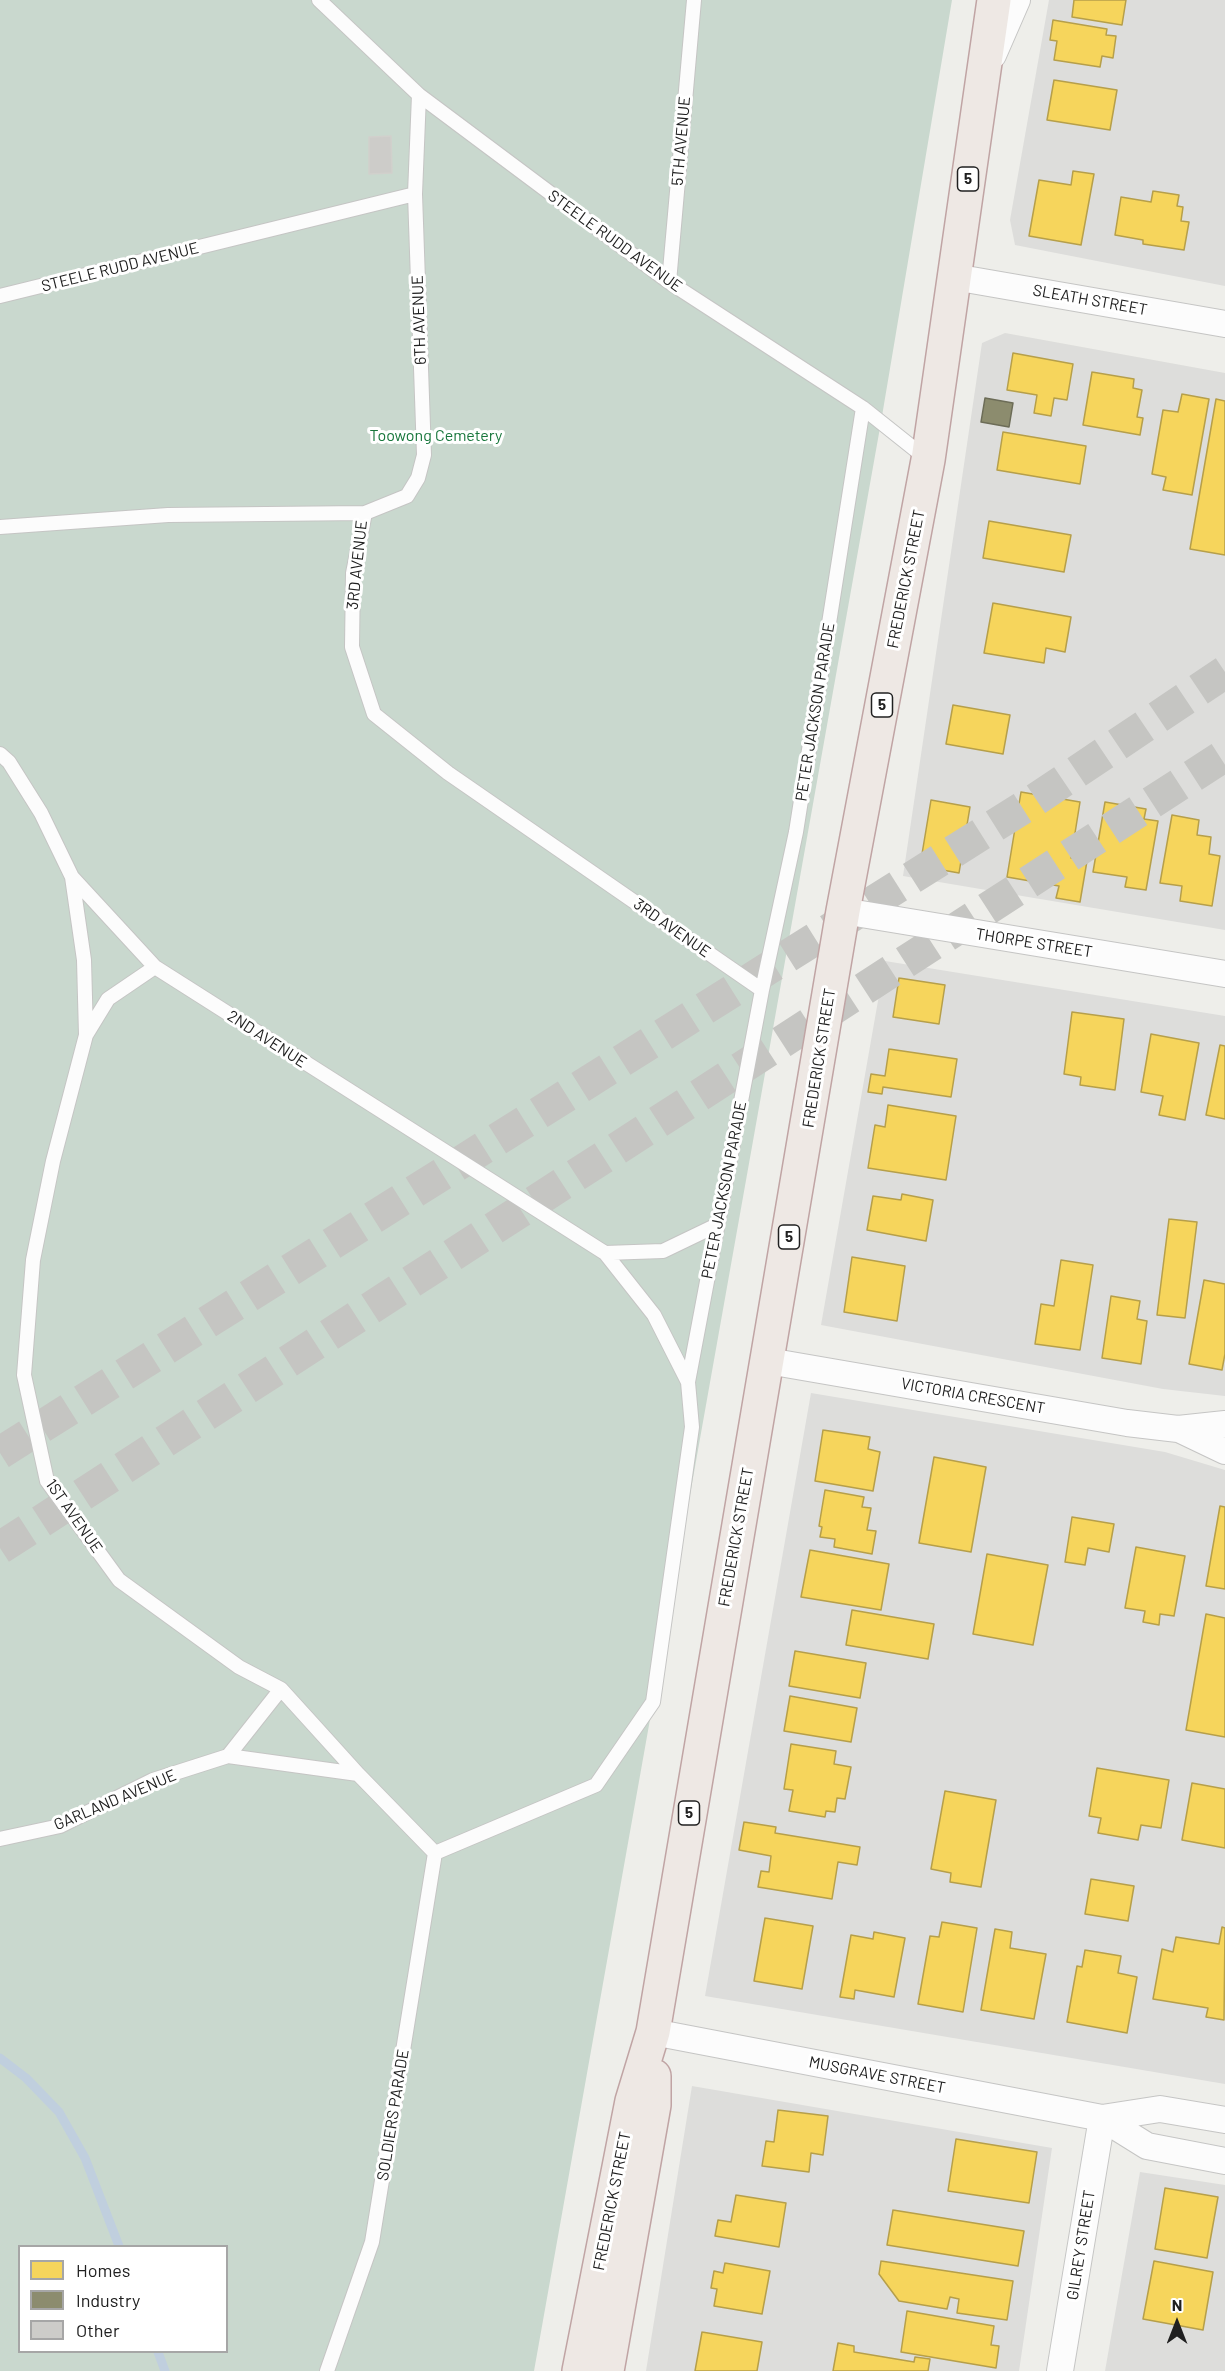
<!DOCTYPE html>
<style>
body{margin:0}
#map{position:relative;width:1225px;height:2371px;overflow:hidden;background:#eeeeea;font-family:Barlow,sans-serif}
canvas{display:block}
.legend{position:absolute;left:18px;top:2245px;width:210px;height:108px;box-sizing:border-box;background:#fff;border:2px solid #a6a6a6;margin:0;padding:8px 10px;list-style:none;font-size:18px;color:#202020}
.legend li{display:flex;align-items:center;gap:12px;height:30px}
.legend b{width:30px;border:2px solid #a6a6a6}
.north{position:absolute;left:1147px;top:2293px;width:60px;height:60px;-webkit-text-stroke:4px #fff;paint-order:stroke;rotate:0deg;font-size:16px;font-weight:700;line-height:24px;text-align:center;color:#202020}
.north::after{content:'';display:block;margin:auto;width:21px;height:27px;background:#202020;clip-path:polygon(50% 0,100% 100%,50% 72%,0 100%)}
</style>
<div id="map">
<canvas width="1225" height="2371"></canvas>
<ul class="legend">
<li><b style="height:16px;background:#f6d55c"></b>Homes</li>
<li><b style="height:16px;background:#8c8c6e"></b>Industry</li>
<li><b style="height:16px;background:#cdccc9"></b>Other</li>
</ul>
<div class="north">N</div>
</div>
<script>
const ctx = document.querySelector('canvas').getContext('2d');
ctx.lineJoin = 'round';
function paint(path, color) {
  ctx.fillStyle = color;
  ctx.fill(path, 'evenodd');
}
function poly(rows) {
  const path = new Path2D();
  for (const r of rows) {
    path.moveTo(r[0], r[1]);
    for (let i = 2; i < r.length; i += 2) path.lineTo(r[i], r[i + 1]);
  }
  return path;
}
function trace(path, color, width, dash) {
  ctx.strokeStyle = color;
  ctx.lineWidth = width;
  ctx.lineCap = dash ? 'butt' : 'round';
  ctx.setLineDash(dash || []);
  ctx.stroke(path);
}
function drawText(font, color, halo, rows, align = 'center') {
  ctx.font = font + ' Barlow,sans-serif';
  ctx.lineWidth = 6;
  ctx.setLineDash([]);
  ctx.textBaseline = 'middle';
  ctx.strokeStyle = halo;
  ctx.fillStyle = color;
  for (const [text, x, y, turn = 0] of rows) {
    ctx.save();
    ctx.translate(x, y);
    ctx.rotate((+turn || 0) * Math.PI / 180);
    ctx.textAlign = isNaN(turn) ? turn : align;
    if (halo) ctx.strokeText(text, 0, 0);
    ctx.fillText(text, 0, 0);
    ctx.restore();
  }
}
const residential = poly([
 [1049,0,1225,0,1225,286,1015,245,1010,220],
 [1005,333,1225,373,1225,930,903,876,982,343],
 [885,961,1225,1016,1225,1396,1163,1389,821,1325],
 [811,1393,1165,1452,1225,1470,1225,2084,705,1996],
 [692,2086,1052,2148,1019,2371,646,2371],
 [1140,2172,1225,2185,1225,2371,1105,2371]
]);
const cemetery = poly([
 [0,0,952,0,881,422,534,2371,0,2371],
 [20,2246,226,2246,226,2352,20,2352]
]);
const homes = poly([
 [1074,0,1126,0,1122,25,1072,17,1074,0],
 [1053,20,1107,29,1106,35,1116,36,1113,58,1102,56,1100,67,1054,60,1057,41,1050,40,1053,20],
 [1054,80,1117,90,1110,130,1047,120,1054,80],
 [1073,171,1094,174,1081,245,1029,236,1039,180,1071,185,1073,171],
 [1153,191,1179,195,1177,206,1183,207,1181,221,1189,222,1184,250,1143,244,1143,240,1115,235,1121,197,1151,202,1153,191],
 [1013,353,1073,364,1067,400,1054,398,1051,416,1034,413,1037,395,1007,390,1013,353],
 [1092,372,1134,379,1133,388,1142,390,1137,417,1143,418,1140,435,1083,425,1092,372],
 [1182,394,1209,399,1192,495,1163,490,1166,477,1152,474,1163,410,1178,412,1182,394],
 [1216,399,1225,401,1225,555,1190,549,1216,399],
 [1003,432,1086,446,1080,484,997,470,1003,432],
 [989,521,1071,535,1064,572,983,558,989,521],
 [993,603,1071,617,1065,652,1046,648,1044,663,984,653,993,603],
 [953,705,1010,715,1003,754,946,744,953,705],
 [1021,792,1080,802,1071,858,1087,861,1080,902,1056,898,1059,886,1007,877,1021,792],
 [931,800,970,807,959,873,920,866,931,800],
 [1105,802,1146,809,1144,819,1158,821,1146,890,1125,887,1127,877,1093,872,1105,802],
 [1172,815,1199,820,1197,835,1211,837,1209,854,1220,856,1212,906,1180,901,1182,886,1160,883,1172,815],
 [899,978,945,985,939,1024,893,1017,899,978],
 [1072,1012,1124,1019,1115,1090,1080,1085,1081,1077,1064,1074,1072,1012],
 [1151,1034,1199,1043,1185,1120,1159,1115,1163,1096,1141,1092,1151,1034],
 [1220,1045,1225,1046,1225,1119,1206,1115,1220,1045],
 [889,1049,957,1059,951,1097,883,1087,882,1094,868,1092,871,1074,885,1076,889,1049],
 [888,1105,956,1116,946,1180,868,1168,875,1125,885,1127,888,1105],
 [902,1194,933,1200,926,1241,867,1230,873,1196,901,1200,902,1194],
 [1169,1219,1197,1222,1185,1318,1157,1315,1169,1219],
 [852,1257,905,1266,897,1321,844,1312,852,1257],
 [1061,1260,1093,1265,1080,1350,1035,1344,1041,1304,1054,1306,1061,1260],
 [1204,1280,1225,1284,1225,1354,1222,1370,1189,1364,1204,1280],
 [1111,1296,1140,1301,1137,1319,1147,1321,1141,1364,1102,1358,1111,1296],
 [823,1430,870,1437,868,1449,880,1452,873,1491,815,1481,823,1430],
 [934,1457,986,1467,971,1552,919,1543,934,1457],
 [825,1490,864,1497,862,1507,871,1508,867,1530,876,1531,872,1554,834,1547,835,1539,820,1537,822,1527,819,1526,825,1490],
 [1220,1506,1225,1507,1225,1589,1206,1586,1220,1506],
 [1072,1517,1114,1524,1109,1552,1088,1548,1085,1565,1065,1562,1072,1517],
 [1136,1547,1185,1556,1174,1616,1160,1614,1159,1625,1143,1622,1145,1611,1125,1608,1136,1547],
 [810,1550,889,1564,881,1610,801,1597,810,1550],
 [987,1554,1048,1565,1033,1645,973,1634,987,1554],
 [852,1610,934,1624,928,1659,846,1645,852,1610],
 [1206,1614,1225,1618,1225,1737,1186,1730,1206,1614],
 [795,1651,866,1663,860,1698,789,1686,795,1651],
 [790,1696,857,1708,851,1742,784,1731,790,1696],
 [791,1744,836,1751,834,1764,851,1767,845,1799,837,1798,835,1812,826,1811,825,1817,789,1811,793,1790,784,1789,791,1744],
 [1097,1768,1169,1780,1161,1828,1141,1825,1138,1840,1098,1833,1101,1818,1089,1816,1097,1768],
 [1192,1783,1225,1789,1225,1848,1182,1840,1192,1783],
 [945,1791,996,1800,981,1887,950,1882,951,1873,931,1869,945,1791],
 [744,1822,776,1827,775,1833,860,1847,857,1865,838,1862,832,1899,758,1887,761,1871,769,1872,771,1856,739,1850,744,1822],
 [1091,1879,1134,1886,1128,1921,1085,1914,1091,1879],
 [765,1918,813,1926,802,1989,754,1981,765,1918],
 [942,1922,977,1928,963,2012,918,2004,930,1936,939,1937,942,1922],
 [1222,1927,1225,1928,1224,2020,1206,2017,1208,2008,1153,1999,1162,1949,1173,1952,1176,1937,1219,1944,1222,1927],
 [995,1929,1012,1932,1010,1948,1046,1954,1034,2019,981,2010,995,1929],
 [874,1932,905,1938,894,1997,855,1990,854,1999,840,1997,851,1935,873,1939,874,1932],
 [1085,1950,1121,1956,1118,1973,1137,1977,1127,2033,1067,2022,1077,1966,1082,1967,1085,1950],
 [778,2110,828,2116,823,2155,811,2153,809,2172,762,2166,766,2141,774,2142,778,2110],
 [956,2139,1037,2152,1029,2203,948,2191,956,2139],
 [1165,2188,1218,2197,1207,2258,1155,2249,1165,2188],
 [736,2195,786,2203,779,2247,715,2236,718,2220,731,2222,736,2195],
 [893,2210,1024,2231,1018,2266,887,2245,893,2210],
 [881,2261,1013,2281,1007,2320,957,2313,959,2299,950,2297,947,2309,899,2301,879,2274,881,2261],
 [1154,2261,1213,2272,1203,2330,1143,2319,1154,2261],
 [725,2263,770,2271,762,2314,714,2306,717,2289,711,2288,714,2271,723,2273,725,2263],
 [907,2311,994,2326,991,2345,999,2346,996,2368,901,2352,907,2311],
 [702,2332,762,2342,757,2371,695,2371,702,2332],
 [838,2343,854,2346,854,2352,914,2362,915,2357,930,2359,928,2371,833,2371,838,2343]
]);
const industry = poly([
 [985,398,1013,403,1009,427,981,422,985,398]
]);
const stream = poly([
 [0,2058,26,2078,59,2112,85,2158,119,2246],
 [158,2352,165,2371]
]);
const building = poly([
 [391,136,392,173,369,174,369,137,391,136]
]);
const motorwayTunnel = poly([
 [0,1453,1032,802,1225,672],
 [0,1548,1225,755]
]);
const service = poly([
 [319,0,419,95,669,282,863,408,927,459],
 [669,282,694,0],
 [0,296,415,194],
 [365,513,353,573,352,647,374,714,448,773,762,990],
 [0,527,168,515,365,513,407,496,418,478,424,455,415,194,419,95],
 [0,754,9,762,41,813,72,877,155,967,605,1253],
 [72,877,84,960,86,1035,108,999,155,967],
 [86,1035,53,1161,33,1260,24,1375,47,1481,119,1580,239,1667,281,1689,358,1774,435,1853],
 [688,1382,654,1315,605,1253,663,1251,717,1225],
 [281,1689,228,1756,358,1774],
 [0,1839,60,1826,153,1780,228,1756],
 [435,1853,596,1785,653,1702,692,1427,688,1382,762,990,796,832,863,408],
 [327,2371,372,2242,435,1853]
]);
const minor = poly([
 [993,55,1017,0],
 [954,277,1225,324],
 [843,911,1225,974],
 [768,1361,1127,1423,1178,1429,1225,1424],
 [1179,1429,1225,1451],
 [653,2032,1102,2118,1160,2109,1225,2120],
 [1102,2118,1147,2146,1225,2161],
 [1060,2371,1102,2118]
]);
const trunk = poly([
 [579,2371,632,2101,653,2032,843,911,928,460,994,0],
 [607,2371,654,2105,654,2076]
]);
const shields = [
 [968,179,21],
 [882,705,21],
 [789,1237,21],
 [689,1813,21]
];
const shieldNames = [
 ["5",968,179],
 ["5",882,705],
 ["5",789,1237],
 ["5",689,1813]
];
const streetNames = [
 ["5TH AVENUE",681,141,-85],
 ["STEELE RUDD AVENUE",615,241,36],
 ["STEELE RUDD AVENUE",120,267,-14],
 ["SLEATH STREET",1090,300,10],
 ["6TH AVENUE",419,320,-92],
 ["3RD AVENUE",357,565,-84],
 ["FREDERICK STREET",906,579,-79],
 ["PETER JACKSON PARADE",815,712,-81],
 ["3RD AVENUE",672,928,35],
 ["THORPE STREET",1034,943,9],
 ["2ND AVENUE",267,1039,33],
 ["FREDERICK STREET",819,1058,-81],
 ["PETER JACKSON PARADE",724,1190,-79],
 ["VICTORIA CRESCENT",973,1396,10],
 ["1ST AVENUE",74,1516,55],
 ["FREDERICK STREET",736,1537,-80],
 ["GARLAND AVENUE",115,1800,-23],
 ["MUSGRAVE STREET",877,2075,11],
 ["SOLDIERS PARADE",393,2115,-81],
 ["FREDERICK STREET",612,2201,-79],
 ["GILREY STREET",1081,2245,-81]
];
const parkNames = [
 ["Toowong Cemetery",436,436]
];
paint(residential, '#dddddb');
paint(cemetery, '#c9d8ce');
paint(homes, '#f6d55c');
trace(homes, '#b69f4a', 1.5);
paint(industry, '#8c8c6e');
trace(industry, '#6c6c57', 1.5);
trace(stream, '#c0cfde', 9);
paint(building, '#cdccc9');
trace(building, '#d1d0cc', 1.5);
trace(motorwayTunnel, '#c5c5c2', 33, [33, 16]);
trace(service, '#c5c5c4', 16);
trace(minor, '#c5c5c4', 28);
trace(trunk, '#c0a4a4', 36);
trace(service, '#fcfcfc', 14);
trace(minor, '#fcfcfc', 26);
trace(trunk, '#eee8e4', 33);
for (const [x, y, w] of shields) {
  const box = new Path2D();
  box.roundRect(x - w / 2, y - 12, w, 24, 4.5);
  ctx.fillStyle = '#fff';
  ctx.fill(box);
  trace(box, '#202020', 1.5);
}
drawText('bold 15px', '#202020', null, shieldNames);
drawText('16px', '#202020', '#fff', streetNames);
drawText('16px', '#17763b', '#fff', parkNames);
</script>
